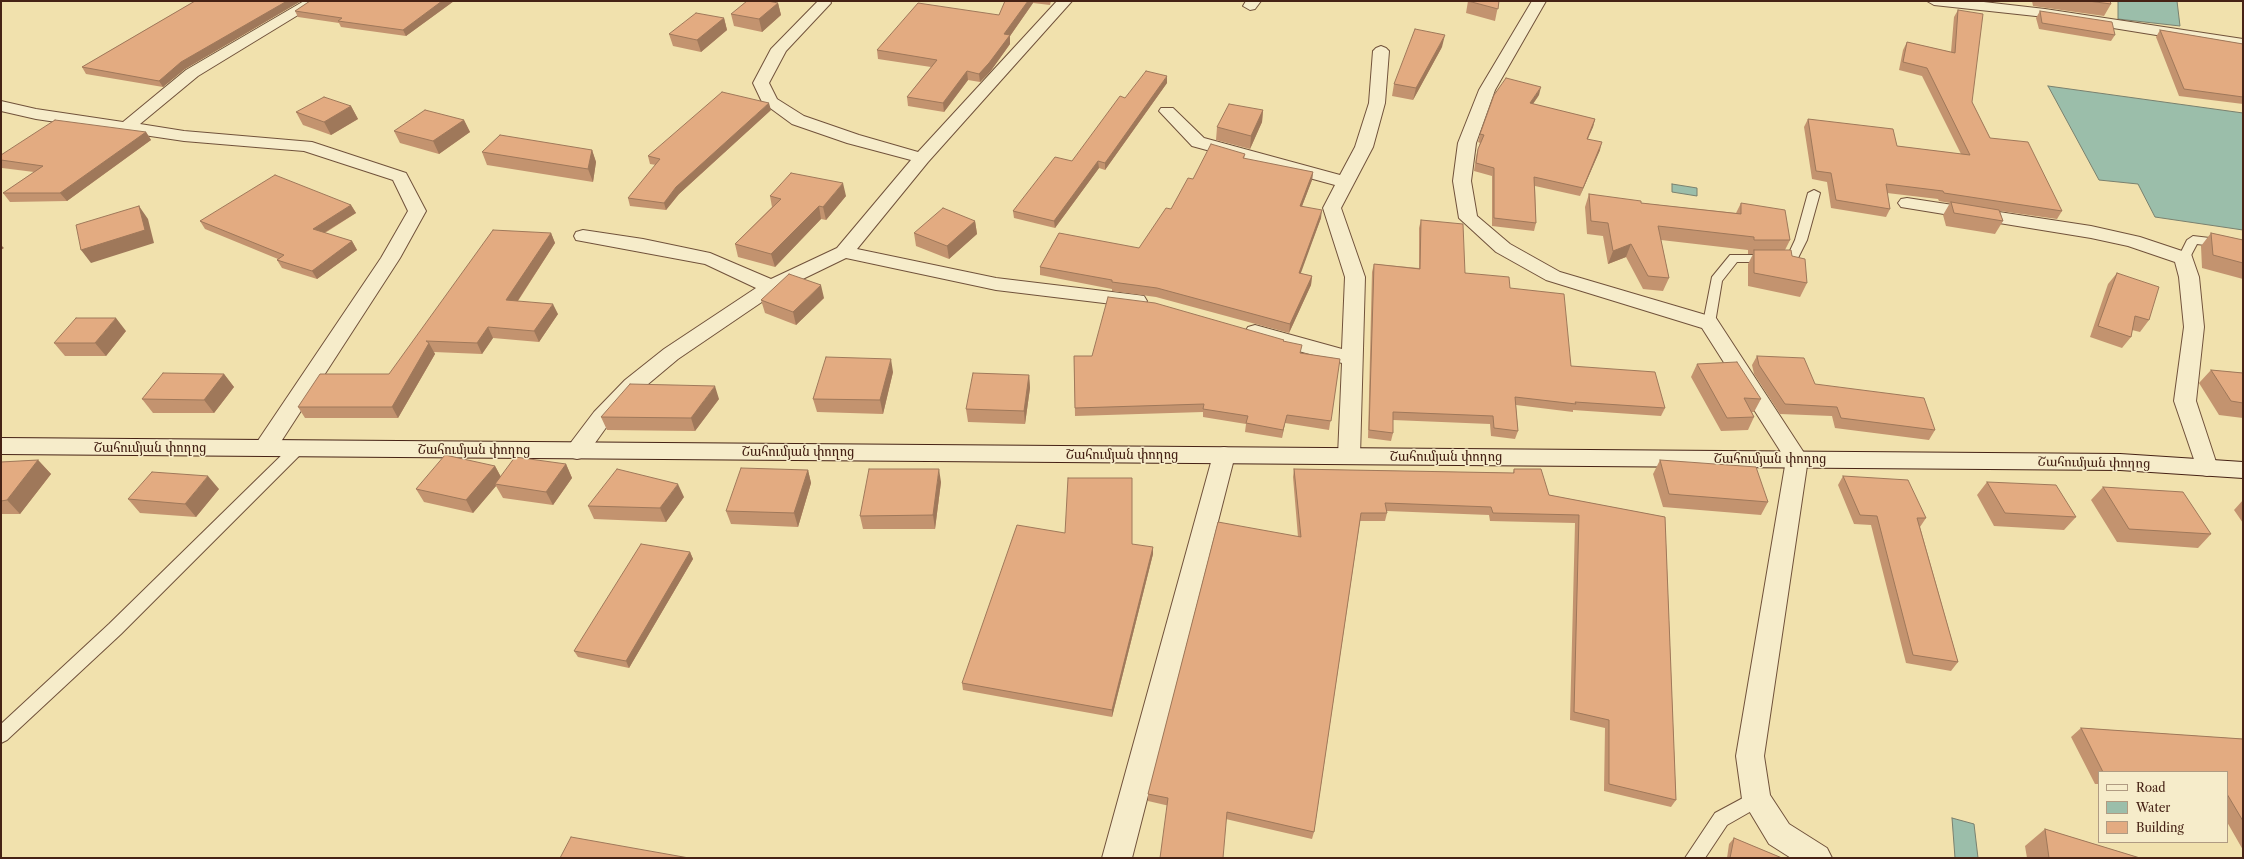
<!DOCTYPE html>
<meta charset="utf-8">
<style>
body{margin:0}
#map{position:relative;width:2244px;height:859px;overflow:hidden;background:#f1e1ad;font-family:"Libre Caslon Text",serif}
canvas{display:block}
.frame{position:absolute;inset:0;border:2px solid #462215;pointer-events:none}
.legend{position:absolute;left:2098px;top:771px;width:130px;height:72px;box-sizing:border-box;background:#f6ecca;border:1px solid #b09b82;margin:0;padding:5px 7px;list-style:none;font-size:12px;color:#462215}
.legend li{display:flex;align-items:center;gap:8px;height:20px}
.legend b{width:20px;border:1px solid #b09b82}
</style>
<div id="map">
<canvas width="2244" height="859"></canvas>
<div class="frame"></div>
<ul class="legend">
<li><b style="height:5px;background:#f6ecca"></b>Road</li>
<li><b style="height:11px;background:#9bbeaa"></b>Water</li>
<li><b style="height:11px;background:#e3ab81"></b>Building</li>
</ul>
</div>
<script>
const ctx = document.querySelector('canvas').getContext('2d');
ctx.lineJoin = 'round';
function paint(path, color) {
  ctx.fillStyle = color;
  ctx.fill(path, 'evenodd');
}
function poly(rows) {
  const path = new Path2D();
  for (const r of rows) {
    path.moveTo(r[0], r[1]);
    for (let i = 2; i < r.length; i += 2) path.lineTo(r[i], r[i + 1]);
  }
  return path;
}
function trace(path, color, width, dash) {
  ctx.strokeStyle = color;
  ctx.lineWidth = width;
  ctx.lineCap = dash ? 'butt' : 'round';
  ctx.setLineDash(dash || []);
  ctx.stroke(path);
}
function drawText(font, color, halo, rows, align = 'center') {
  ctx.font = font + ' "Libre Caslon Text","Noto Serif Armenian",serif';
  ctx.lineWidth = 3;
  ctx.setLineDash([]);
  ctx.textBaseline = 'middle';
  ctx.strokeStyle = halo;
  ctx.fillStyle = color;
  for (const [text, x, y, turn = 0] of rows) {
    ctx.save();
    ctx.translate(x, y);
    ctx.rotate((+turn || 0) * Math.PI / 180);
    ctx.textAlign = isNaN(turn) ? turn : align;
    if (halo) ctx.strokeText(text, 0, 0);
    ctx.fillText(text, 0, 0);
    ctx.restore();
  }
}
const water = poly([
 [2118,1,2177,1,2180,26,2118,19,2118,1],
 [2048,86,2243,113,2243,230,2155,217,2138,184,2099,180,2048,86],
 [1672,184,1697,188,1697,196,1672,192,1672,184],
 [1952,818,1974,824,1978,858,1955,858,1952,818]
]);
const lane = poly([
 [1814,190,1820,193,1807,240,1796,262,1737,262,1722,281,1715,323,1709,327,1704,326,1703,323,1712,277,1730,255,1788,255,1795,240,1808,193,1814,190],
 [2193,236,2243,242,2243,250,2197,244,2188,261,2180,261,2178,258,2187,240,2193,236],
 [297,444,302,445,304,449,302,453,121,634,7,740,1,743,1,724,109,624,292,445,297,444],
 [1756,791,1762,793,1765,799,1762,805,1727,825,1705,858,1685,858,1715,813,1756,791]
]);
const street = poly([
 [304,1,321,1,198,76,140,124,184,131,312,142,406,173,426,211,400,258,273,454,265,456,257,454,254,448,257,442,381,258,408,211,393,180,304,151,184,141,36,119,1,111,1,101,36,109,123,122,186,70,304,1],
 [818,1,830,1,831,3,786,51,769,83,777,99,804,116,859,135,918,152,1057,1,1072,1,928,162,857,249,996,278,1137,295,1144,296,1147,301,1144,306,1137,307,996,290,846,258,778,291,678,359,641,390,610,422,585,457,577,459,569,457,566,451,569,445,594,412,625,380,664,349,756,288,705,264,576,240,574,236,576,232,583,230,643,239,710,253,771,279,837,248,911,160,847,143,792,124,762,102,753,83,771,49,818,1],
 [1246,1,1261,1,1255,9,1250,10,1243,6,1246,1],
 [1532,1,1546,1,1495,90,1476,143,1471,181,1477,216,1510,244,1560,272,1716,318,1808,459,1764,756,1770,795,1789,824,1827,848,1832,858,1791,858,1769,844,1742,799,1736,756,1786,460,1702,328,1546,280,1496,252,1459,218,1453,181,1458,143,1479,90,1532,1],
 [1927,1,1975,1,2045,9,2243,39,2243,49,2045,17,1934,5,1927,1],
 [1381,46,1386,48,1389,51,1385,103,1373,147,1341,208,1365,277,1360,456,1357,462,1349,464,1341,462,1338,456,1342,363,1248,337,1245,332,1248,327,1255,325,1342,349,1345,277,1323,208,1335,185,1192,146,1159,111,1161,108,1173,108,1204,138,1340,175,1355,147,1369,103,1373,51,1376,48,1381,46],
 [1907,198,2091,226,2140,237,2191,254,2199,277,2204,327,2196,401,2218,468,2215,474,2207,476,2199,474,2174,401,2184,327,2179,277,2175,262,2128,246,2091,238,1901,207,1898,203,1901,199,1907,198],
 [1224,447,1232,449,1235,455,1132,858,1102,858,1213,455,1216,449,1224,447]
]);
const secondary = poly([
 [1,438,2120,454,2243,462,2243,478,2120,470,1,454,1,438]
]);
const wall = poly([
 [195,1,301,1,185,69,163,87,86,74,82,67],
 [310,1,454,1,406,36,341,27,339,23,298,17,295,11],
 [1005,1,1051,1,1050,5,1033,3,1010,36,1010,44,990,72,980,82,968,80,944,112,908,106,907,97,931,67,878,59,877,50,999,15],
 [1468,1,1499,1,1495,21,1466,13],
 [2032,1,2110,1,2111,4,2104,16,2033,6],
 [778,3,781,15,762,32,734,26,731,14],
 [1958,10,1972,102,1990,138,2062,211,2057,219,2000,211,2003,221,1995,234,1946,226,1943,215,1950,203,1939,201,1938,199,1887,193,1890,209,1886,217,1831,208,1827,182,1812,179,1804,127,1808,119,1897,146,1961,154,1922,76,1899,70,1903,50,1907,42,1951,52,1954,17],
 [2040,11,2115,35,2111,41,2039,29,2036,18],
 [724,18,727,30,701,52,673,46,669,34],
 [2160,30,2243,44,2243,104,2179,96,2156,37],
 [1442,47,1413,100,1392,96,1394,84],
 [1167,83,1105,170,1099,168,1055,228,1014,218,1013,211,1072,161,1125,98],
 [1539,95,1533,104,1595,119,1593,127,1588,139,1600,150,1580,196,1535,186,1536,223,1534,231,1492,226,1492,176,1474,171,1476,157,1478,149,1480,143,1478,142,1480,134],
 [351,106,358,119,331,135,303,125,296,112],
 [771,110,679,194,666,210,630,206,628,198,656,165,650,164,648,156],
 [1263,110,1262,122,1250,149,1216,140,1217,127],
 [464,120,470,132,439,154,400,143,394,131],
 [146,132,151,140,67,201,10,202,3,193,34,172,2,168,1,166,1,155],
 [592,150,596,162,593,182,487,165,482,152],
 [1245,154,1244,159,1313,172,1312,180,1302,206,1321,218,1300,273,1312,276,1311,285,1289,333,1156,297,1112,291,1112,289,1040,275,1040,267,1139,248,1171,209,1193,179],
 [1589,194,1641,203,1736,213,1741,203,1790,240,1785,250,1792,256,1807,283,1800,297,1748,286,1748,264,1753,254,1748,254,1748,250,1661,240,1669,278,1663,291,1643,289,1626,257,1608,264,1603,236,1587,234,1585,207],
 [770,196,846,196,826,220,821,219,775,267,738,257,735,244,772,207],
 [351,205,356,213,325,233,352,241,357,250,317,279,282,268,277,260,278,259,205,229,200,221],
 [1421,220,1465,273,1510,288,1571,366,1665,408,1661,416,1573,410,1573,412,1516,405,1518,431,1515,439,1491,436,1490,424,1393,420,1393,433,1391,441,1368,438,1372,272,1374,264,1419,268,1419,228],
 [975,221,977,234,949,259,916,246,914,233],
 [551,233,555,243,518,301,558,314,539,342,493,338,482,354,434,352,435,354,398,418,305,418,298,407,389,374],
 [2211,233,2243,240,2243,279,2202,268,2201,246],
 [2117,273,2149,320,2140,332,2132,330,2131,337,2122,348,2090,337,2108,284],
 [824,298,796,325,765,313,761,300],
 [126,331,106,356,65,356,54,343],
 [1284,340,1283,341,1301,353,1340,359,1329,430,1285,423,1282,438,1245,432,1246,424,1203,417,1203,412,1075,416,1074,356,1092,356],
 [1757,356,1815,384,1935,430,1929,440,1835,428,1832,416,1780,414,1754,374,1752,365],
 [1697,364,1761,399,1754,412,1752,412,1754,417,1748,430,1721,431,1691,377],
 [2211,370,2243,373,2243,418,2219,415,2199,383],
 [893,372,883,414,817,412,813,399],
 [224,374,234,387,214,413,153,413,142,399],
 [1029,375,1030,388,1025,424,968,422,966,409],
 [719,399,695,431,607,430,601,417],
 [38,460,51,474,20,514,1,514,1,462],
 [1660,460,1768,502,1761,515,1663,507,1653,474],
 [566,464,572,478,553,505,503,498,496,486,473,513,424,502,416,489,495,466,501,477],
 [1294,469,1513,473,1514,469,1549,495,1665,517,1676,800,1671,807,1604,791,1605,728,1570,720,1575,523,1490,521,1489,515,1387,511,1387,513,1385,521,1360,521,1314,832,1312,839,1148,801,1148,794,1298,537,1293,477],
 [808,470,811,483,798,527,731,524,726,511],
 [1843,476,1926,518,1920,527,1958,662,1951,671,1906,663,1871,525,1854,524,1838,485],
 [941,482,935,529,863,529,860,516],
 [1987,482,2076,517,2064,530,1994,526,1977,495],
 [2103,487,2211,534,2198,548,2117,542,2091,500],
 [219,489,196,517,140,513,128,499],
 [684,497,666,522,594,519,588,506],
 [2243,500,2243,523,2234,510],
 [1132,544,1153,554,1112,717,963,690,962,683],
 [690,552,693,559,629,668,578,657,574,651],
 [2081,728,2243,739,2243,850,2227,822,2227,772,2099,772,2099,784,2095,784,2071,737],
 [2045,829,2140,858,2027,858,2025,846],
 [1734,838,1782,858,1727,858,1729,844]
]);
const shadedWall = poly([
 [287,1,301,1,185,69,163,87,159,81,181,62],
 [442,1,454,1,406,36,403,30],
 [1028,1,1033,1,1033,3,1010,36,1010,44,990,72,980,82,979,74,1004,34],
 [778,3,781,15,762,32,759,19],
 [724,18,727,30,701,52,697,40],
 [1445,35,1442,47,1413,100,1416,88],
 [967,71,968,80,944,112,943,103],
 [1167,76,1167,83,1105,170,1105,163],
 [1541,87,1539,95,1528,111,1530,103],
 [769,103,771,110,679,194,666,210,664,203,676,187],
 [351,106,358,119,331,135,324,122],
 [1263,110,1262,122,1250,149,1251,136],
 [1595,119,1593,127,1584,146,1587,139],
 [464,120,470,132,439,154,433,141],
 [146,132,151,140,67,201,60,193],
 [1602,142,1600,150,1580,196,1583,188],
 [592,150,596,162,593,182,588,169],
 [1098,161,1099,168,1055,228,1054,221],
 [1313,172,1312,180,1299,214,1300,206],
 [843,183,846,196,826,220,823,207],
 [351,205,356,213,317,237,313,229],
 [139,206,148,219,154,243,91,263,81,250],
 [819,206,821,219,775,267,771,254],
 [1322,210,1321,218,1298,281,1299,273],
 [975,221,977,234,949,259,947,246],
 [551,233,555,243,511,311,506,300],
 [352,241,357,250,317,279,312,271],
 [1631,244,1626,257,1608,264,1613,251],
 [1,245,4,248,1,250],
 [1312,276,1311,285,1289,333,1290,324],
 [821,285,824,298,796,325,793,312],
 [553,304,558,314,539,342,534,331],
 [116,318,126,331,106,356,95,343],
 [488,327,493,338,482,354,477,343],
 [429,343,435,354,398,418,392,407],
 [891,359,893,372,883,414,880,400],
 [224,374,234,387,214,413,204,400],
 [1029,375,1030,388,1025,424,1024,411],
 [715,386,719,399,695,431,691,418],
 [1287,415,1285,423,1282,438,1283,430],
 [38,460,51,474,20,514,7,500],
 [566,464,572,478,553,505,546,492],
 [495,466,502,479,495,484,496,486,473,513,466,500],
 [939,469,941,482,935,529,933,515],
 [808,470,811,483,798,527,794,513],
 [208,476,219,489,196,517,185,504],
 [678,484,684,497,666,522,660,508],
 [1153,547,1153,554,1112,717,1112,710],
 [690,552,693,559,629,668,626,661]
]);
const building = poly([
 [195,1,287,1,181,62,159,81,82,67,195,1],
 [310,1,442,1,403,30,338,21,342,18,295,11,310,1],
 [747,1,768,1,778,3,759,19,731,14,747,1],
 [1005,1,1028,1,1004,34,1010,35,989,63,979,74,967,71,943,103,907,97,937,60,877,50,918,3,999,15,1005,1],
 [1468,1,1499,1,1498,9,1468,1],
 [2088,1,2110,1,2111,4,2088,1],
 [1958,10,1983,14,1972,102,1990,138,2028,142,2062,211,1944,193,1943,191,1886,184,1890,209,1836,200,1831,173,1816,171,1808,119,1893,129,1897,146,1970,155,1927,68,1903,62,1907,42,1955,53,1958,10],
 [2040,11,2112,22,2115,35,2042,23,2040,11],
 [696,13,724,18,697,40,669,34,696,13],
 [1415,29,1445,35,1416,88,1394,84,1415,29],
 [2160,30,2243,44,2243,97,2184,89,2160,30],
 [1146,71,1167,76,1105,163,1098,161,1054,221,1013,211,1055,157,1072,161,1120,96,1125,98,1146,71],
 [1506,78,1541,87,1530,103,1595,119,1587,139,1602,142,1583,188,1534,177,1536,223,1494,218,1494,168,1476,163,1478,149,1484,135,1480,134,1494,95,1506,78],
 [722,92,769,103,676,187,664,203,628,198,660,159,648,156,722,92],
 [324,97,351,106,324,122,296,112,324,97],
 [1229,104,1263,110,1251,136,1217,127,1229,104],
 [425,110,464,120,433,141,394,131,425,110],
 [55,120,146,132,60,193,3,193,43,166,1,160,1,155,55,120],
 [500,135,592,150,588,169,482,152,500,135],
 [1211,144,1245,154,1243,158,1313,172,1300,206,1322,210,1299,273,1312,276,1290,324,1157,288,1112,282,1112,280,1040,267,1059,233,1139,248,1166,208,1171,209,1188,178,1193,179,1211,144],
 [791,173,843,183,823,207,819,206,771,254,735,244,781,199,770,196,791,173],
 [275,175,351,205,313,229,352,241,312,271,277,260,284,255,200,221,275,175],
 [1589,194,1641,201,1641,203,1741,214,1741,203,1785,210,1790,240,1754,240,1754,237,1658,226,1669,278,1648,276,1631,244,1613,251,1608,223,1591,221,1589,194],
 [1951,202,1999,210,2003,221,1954,213,1951,202],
 [139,206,145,230,81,250,76,225,139,206],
 [943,208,975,221,947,246,914,233,943,208],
 [1421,220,1463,224,1465,273,1509,277,1510,288,1564,294,1571,366,1655,372,1665,408,1575,402,1576,404,1515,397,1518,431,1494,428,1493,416,1393,412,1393,433,1369,430,1374,264,1420,269,1421,220],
 [493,230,551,233,506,300,553,304,534,331,488,327,477,343,426,341,429,343,392,407,298,407,320,374,389,374,493,230],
 [2211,233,2243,240,2243,263,2213,255,2211,233],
 [1754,250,1791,250,1792,256,1805,259,1807,283,1754,273,1754,250],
 [2117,273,2159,287,2149,320,2135,316,2131,337,2098,326,2117,273],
 [789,274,821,285,793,312,761,300,789,274],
 [1108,297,1155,303,1284,340,1283,341,1302,345,1300,353,1340,359,1331,421,1287,415,1283,430,1246,423,1248,416,1203,409,1204,404,1075,408,1074,356,1092,356,1108,297],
 [76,318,116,318,95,343,54,343,76,318],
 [1757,356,1804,358,1815,384,1924,398,1935,430,1841,418,1837,407,1785,404,1759,365,1757,356],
 [826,357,891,359,880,400,813,399,826,357],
 [1737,362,1761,399,1744,398,1754,417,1727,418,1697,364,1737,362],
 [2211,370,2243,373,2243,403,2231,401,2211,370],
 [163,373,224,374,204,400,142,399,163,373],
 [973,373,1029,375,1024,411,966,409,973,373],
 [630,384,715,386,691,418,601,417,630,384],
 [445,455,495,466,466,500,416,489,445,455],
 [515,457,566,464,546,492,495,484,515,457],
 [38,460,7,500,1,501,1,462,38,460],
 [1660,460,1756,467,1768,502,1669,494,1660,460],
 [741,468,808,470,794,513,726,511,741,468],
 [617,469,678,484,660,508,588,506,617,469],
 [869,469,939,469,933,515,860,516,869,469],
 [1294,469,1514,473,1514,469,1541,469,1549,495,1665,517,1676,800,1609,784,1609,720,1574,712,1579,515,1493,513,1491,507,1385,503,1387,513,1361,513,1314,832,1227,812,1223,858,1160,858,1168,798,1148,794,1218,522,1301,537,1294,469],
 [152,472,208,476,185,504,128,499,152,472],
 [1843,476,1908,480,1926,518,1917,518,1958,662,1913,655,1877,516,1860,515,1843,476],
 [1068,478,1132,478,1132,544,1153,547,1112,710,962,683,1017,525,1065,533,1068,478],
 [1987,482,2056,485,2076,517,2005,513,1987,482],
 [2103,487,2183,492,2211,534,2129,529,2103,487],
 [641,544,690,552,626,661,574,651,641,544],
 [2081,728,2243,739,2243,821,2227,794,2227,772,2103,772,2081,728],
 [2045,829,2140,858,2049,858,2045,829],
 [571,837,689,858,560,858,571,837],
 [1734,838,1782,858,1730,858,1734,838]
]);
const streetNames = [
 ["Շահումյան փողոց",150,448],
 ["Շահումյան փողոց",474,450],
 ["Շահումյան փողոց",798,452],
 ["Շահումյան փողոց",1122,455],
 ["Շահումյան փողոց",1446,457],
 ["Շահումյան փողոց",1770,459],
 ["Շահումյան փողոց",2094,463,1]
];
paint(water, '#9bbeaa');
trace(water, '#79806e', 1);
trace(lane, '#71523b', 2);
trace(street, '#71523b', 2);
trace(secondary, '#462215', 2);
paint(lane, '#f6ecca');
paint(street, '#f6ecca');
paint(secondary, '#f6ecca');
paint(wall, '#c3936f');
paint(shadedWall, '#9f785a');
paint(building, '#e3ab81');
trace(building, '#9f785a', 1);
drawText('13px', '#462215', '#f6ecca', streetNames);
</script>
